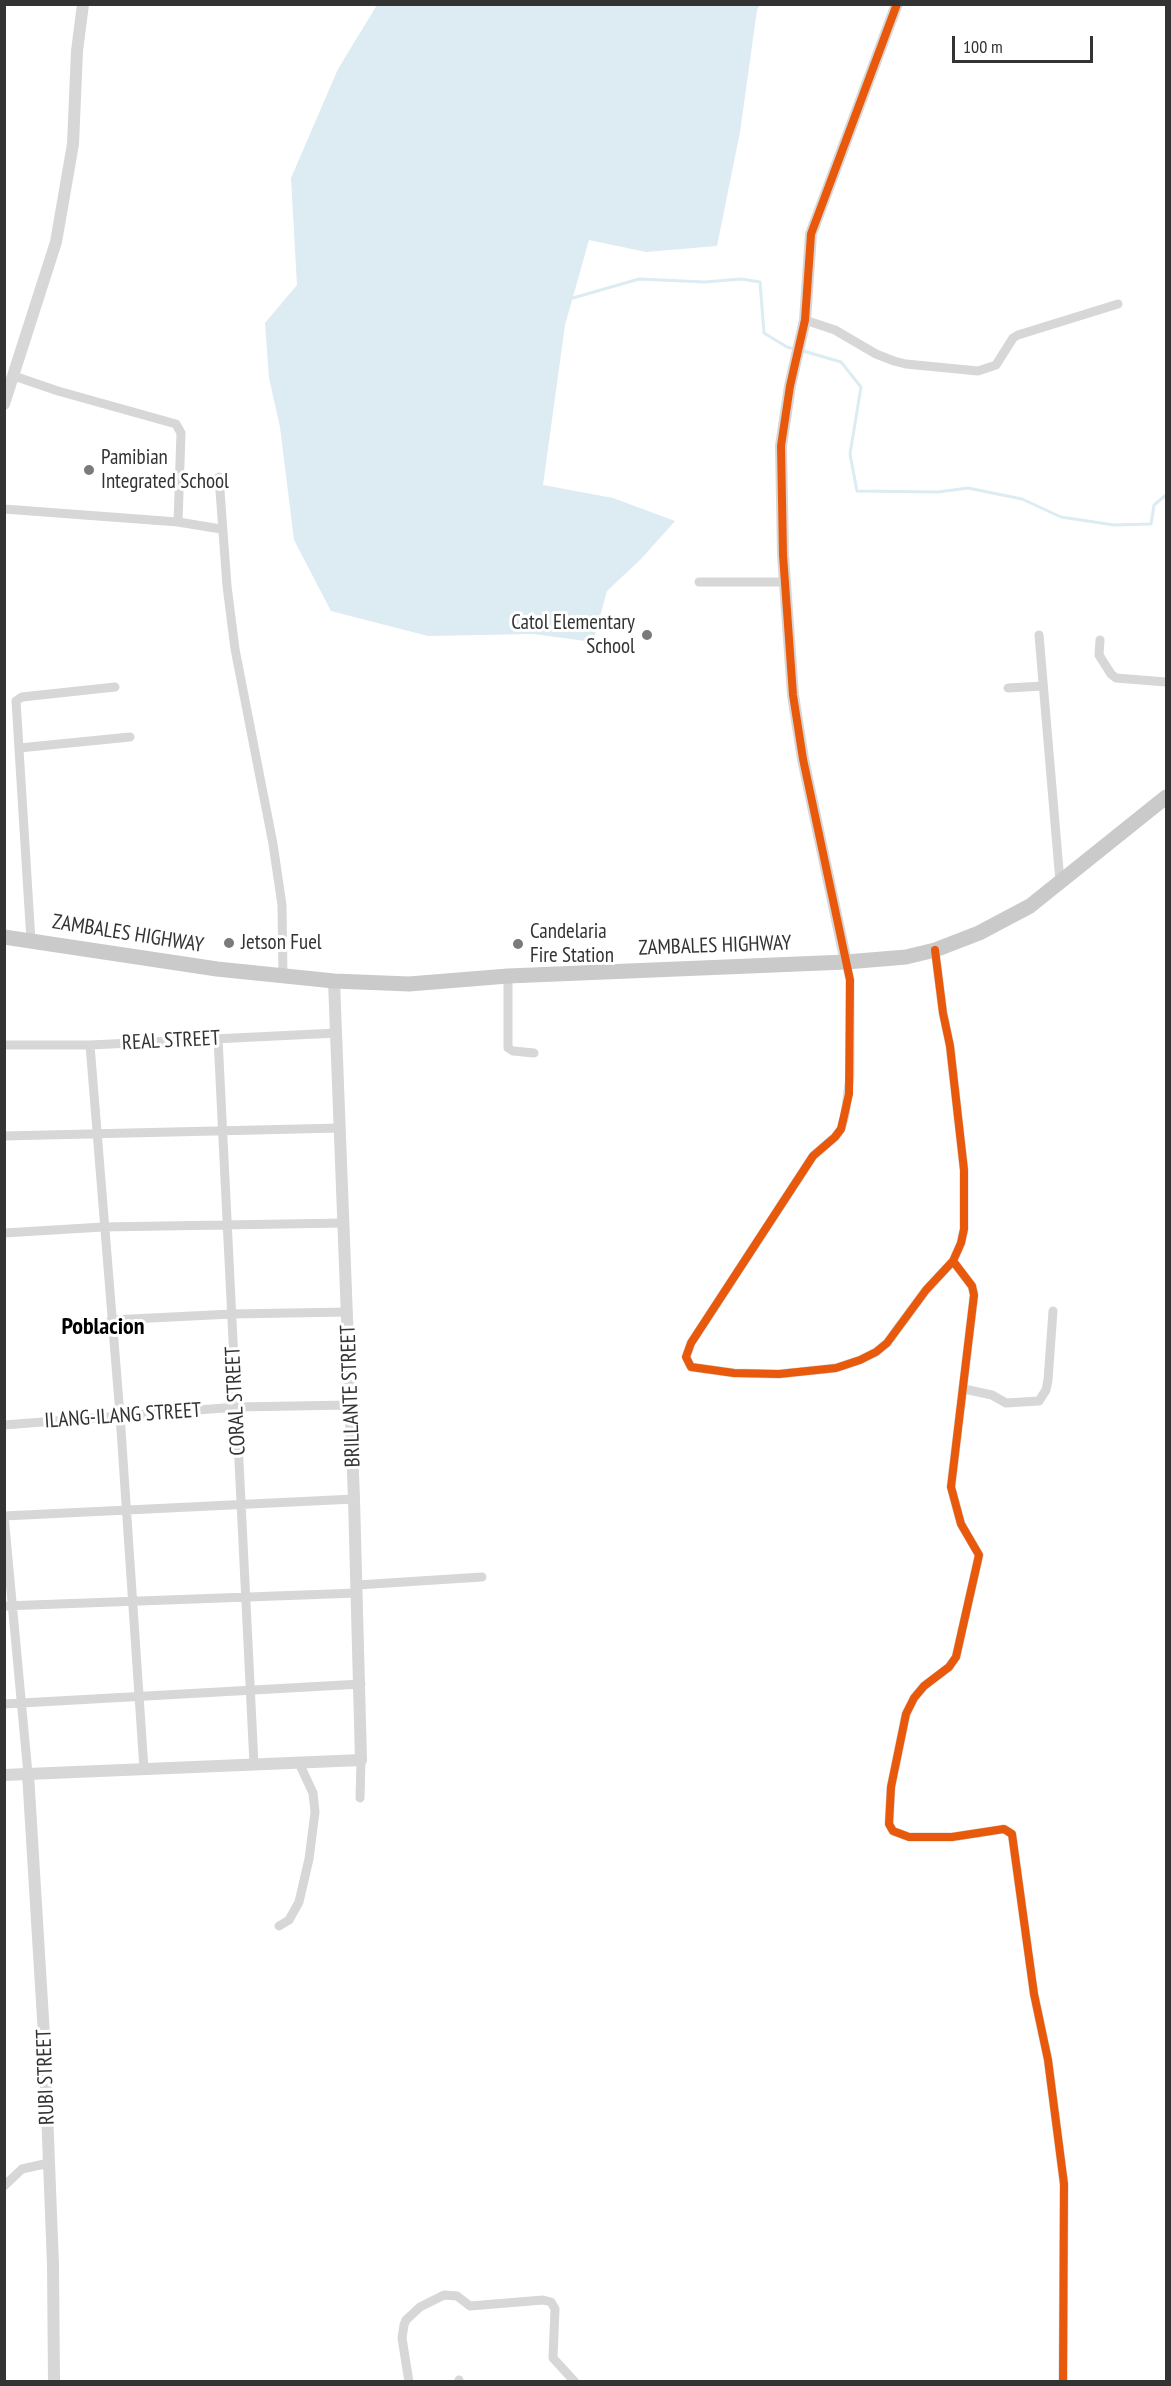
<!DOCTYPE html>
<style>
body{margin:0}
#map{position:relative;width:1171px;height:2386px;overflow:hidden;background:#fff;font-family:"PT Sans Narrow",sans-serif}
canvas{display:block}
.frame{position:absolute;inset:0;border:6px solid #333;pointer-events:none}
.scale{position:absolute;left:952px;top:36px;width:141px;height:27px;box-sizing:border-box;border:3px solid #333;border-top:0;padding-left:8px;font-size:18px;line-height:21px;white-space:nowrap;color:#333;-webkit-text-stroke:4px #fff;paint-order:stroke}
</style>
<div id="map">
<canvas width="1171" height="2386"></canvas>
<div class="frame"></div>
<div class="scale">100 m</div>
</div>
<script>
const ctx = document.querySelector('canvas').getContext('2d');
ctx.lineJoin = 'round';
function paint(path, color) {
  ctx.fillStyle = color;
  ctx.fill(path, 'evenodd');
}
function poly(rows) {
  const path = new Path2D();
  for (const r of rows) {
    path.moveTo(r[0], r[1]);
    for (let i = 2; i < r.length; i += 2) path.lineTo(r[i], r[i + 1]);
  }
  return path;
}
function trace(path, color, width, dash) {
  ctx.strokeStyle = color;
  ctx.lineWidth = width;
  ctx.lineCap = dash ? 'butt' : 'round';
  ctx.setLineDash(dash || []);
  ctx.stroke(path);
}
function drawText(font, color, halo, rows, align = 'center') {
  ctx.font = font + ' "PT Sans Narrow",sans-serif';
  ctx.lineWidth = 6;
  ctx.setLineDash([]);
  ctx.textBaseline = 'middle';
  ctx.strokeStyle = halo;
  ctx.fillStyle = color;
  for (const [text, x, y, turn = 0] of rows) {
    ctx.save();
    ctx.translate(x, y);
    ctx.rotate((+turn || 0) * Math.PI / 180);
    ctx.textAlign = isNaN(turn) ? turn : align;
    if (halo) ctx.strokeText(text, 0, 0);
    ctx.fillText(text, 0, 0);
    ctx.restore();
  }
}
const water = poly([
 [377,5,760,5,757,10,740,132,717,246,646,252,589,240,565,325,543,485,613,498,675,521,641,559,607,591,593,642,533,634,428,636,331,611,294,540,280,427,269,378,265,323,297,285,291,178,338,69]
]);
const stream = poly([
 [573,298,639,279,705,282,741,279,760,282,764,333,787,347,794,349],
 [800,350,841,362,861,387,850,454,857,491,938,492,968,488,1022,499,1061,517,1114,525,1151,524,1154,505,1166,495]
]);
const minor = poly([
 [805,320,835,330,876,354,894,361,906,364,978,371,996,365,1013,338,1018,335,1118,304],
 [14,376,58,391,176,424,181,433,178,522],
 [219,477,227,586,235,649,273,844,282,905,283,976],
 [4,509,178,522,221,529],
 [699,582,785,582],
 [1039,635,1060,882],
 [1100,640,1099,655,1111,674,1116,678,1166,682],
 [1008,688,1043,686],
 [19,748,130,737],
 [31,941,16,701,22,697,115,687],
 [846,962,850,980,850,1076,845,1115,841,1129,835,1137,813,1156,691,1343,686,1357,691,1367,734,1373,779,1374,836,1368,860,1360,876,1352,887,1343,926,1290,953,1261,961,1243,964,1229,964,1170,950,1046,943,1013,935,950],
 [508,976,508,1048,513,1051,534,1053],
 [218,1038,254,1764],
 [4,1045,90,1045,337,1033],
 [90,1045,120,1415,144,1769],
 [4,1136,340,1128],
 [4,1233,103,1227,344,1223],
 [953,1261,972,1286,974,1295,951,1487,961,1524,979,1555,956,1657,949,1667,924,1686,914,1698,906,1714,891,1787,889,1824,893,1831,909,1837,952,1837,1004,1829,1012,1834,1034,1994,1048,2060,1064,2184,1063,2382],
 [111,1320,232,1314,348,1312],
 [964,1389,992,1395,1006,1403,1039,1401,1046,1390,1048,1380,1053,1311],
 [4,1425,237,1407,350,1405],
 [4,1516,354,1499],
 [4,1516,28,1774],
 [357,1585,482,1577],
 [4,1606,357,1593],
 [4,1704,361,1684],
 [360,1798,361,1760],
 [279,1926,289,1920,299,1902,309,1859,315,1812,313,1793,299,1763],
 [4,2186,22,2169,49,2163],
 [409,2382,402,2338,404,2325,406,2320,420,2307,444,2295,457,2296,470,2306,543,2300,551,2302,555,2309,553,2358,575,2382],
 [459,2382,459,2380]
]);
const tertiary = poly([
 [4,404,56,242,73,144,77,51,83,4],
 [846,962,803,759,793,695,783,555,781,446,790,386,805,320,811,234,897,4],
 [28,1774,44,2035,53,2265,54,2382],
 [4,1775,361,1760,354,1499,334,981]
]);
const primary = poly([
 [4,937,217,969,334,981,409,984,508,976,846,962,906,957,935,950,979,933,1030,906,1166,797]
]);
const cycleway = poly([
 [897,4,811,234,805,320,790,386,781,446,783,555,793,695,803,759,850,980,849,1094,841,1129,835,1137,813,1156,691,1343,686,1357,691,1367,734,1373,779,1374,836,1368,860,1360,876,1352,887,1343,926,1290,953,1261,961,1243,964,1229,964,1170,950,1046,943,1013,935,950],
 [953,1261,972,1286,974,1295,951,1487,961,1524,979,1555,956,1657,949,1667,924,1686,914,1698,906,1714,891,1787,889,1824,893,1831,909,1837,952,1837,1004,1829,1012,1834,1034,1994,1048,2060,1064,2184,1063,2382]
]);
const markers = [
 [89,470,6,"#7a7a7a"],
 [647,635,6,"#7a7a7a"],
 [229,943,6,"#7a7a7a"],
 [518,944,6,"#7a7a7a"]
];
const poiNames = [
 ["Pamibian",101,458],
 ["Integrated School",101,482],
 ["Catol Elementary",635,623,"right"],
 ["School",635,647,"right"],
 ["Candelaria",530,932],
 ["Fire Station",530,956],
 ["Jetson Fuel",241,943]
];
const streetNames = [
 ["ZAMBALES HIGHWAY",128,934,9],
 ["ZAMBALES HIGHWAY",715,946,-2],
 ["REAL STREET",171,1041,-3],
 ["BRILLANTE STREET",351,1396,-92],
 ["CORAL STREET",236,1401,-93],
 ["ILANG-ILANG STREET",123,1416,-4],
 ["RUBI STREET",46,2077,-92]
];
const quarterNames = [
 ["Poblacion",103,1327]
];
paint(water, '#ddebf3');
trace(stream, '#ddebf3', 3);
trace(minor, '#d7d7d7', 9);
trace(tertiary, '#d7d7d7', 12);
trace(primary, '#cacaca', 15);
trace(cycleway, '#e8590c', 8);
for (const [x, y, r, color] of markers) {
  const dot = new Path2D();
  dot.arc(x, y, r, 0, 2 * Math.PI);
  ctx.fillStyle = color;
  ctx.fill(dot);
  trace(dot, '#fff', 2);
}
drawText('21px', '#333', '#fff', poiNames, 'left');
drawText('21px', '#333', '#fff', streetNames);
drawText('bold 24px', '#000', '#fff', quarterNames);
</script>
